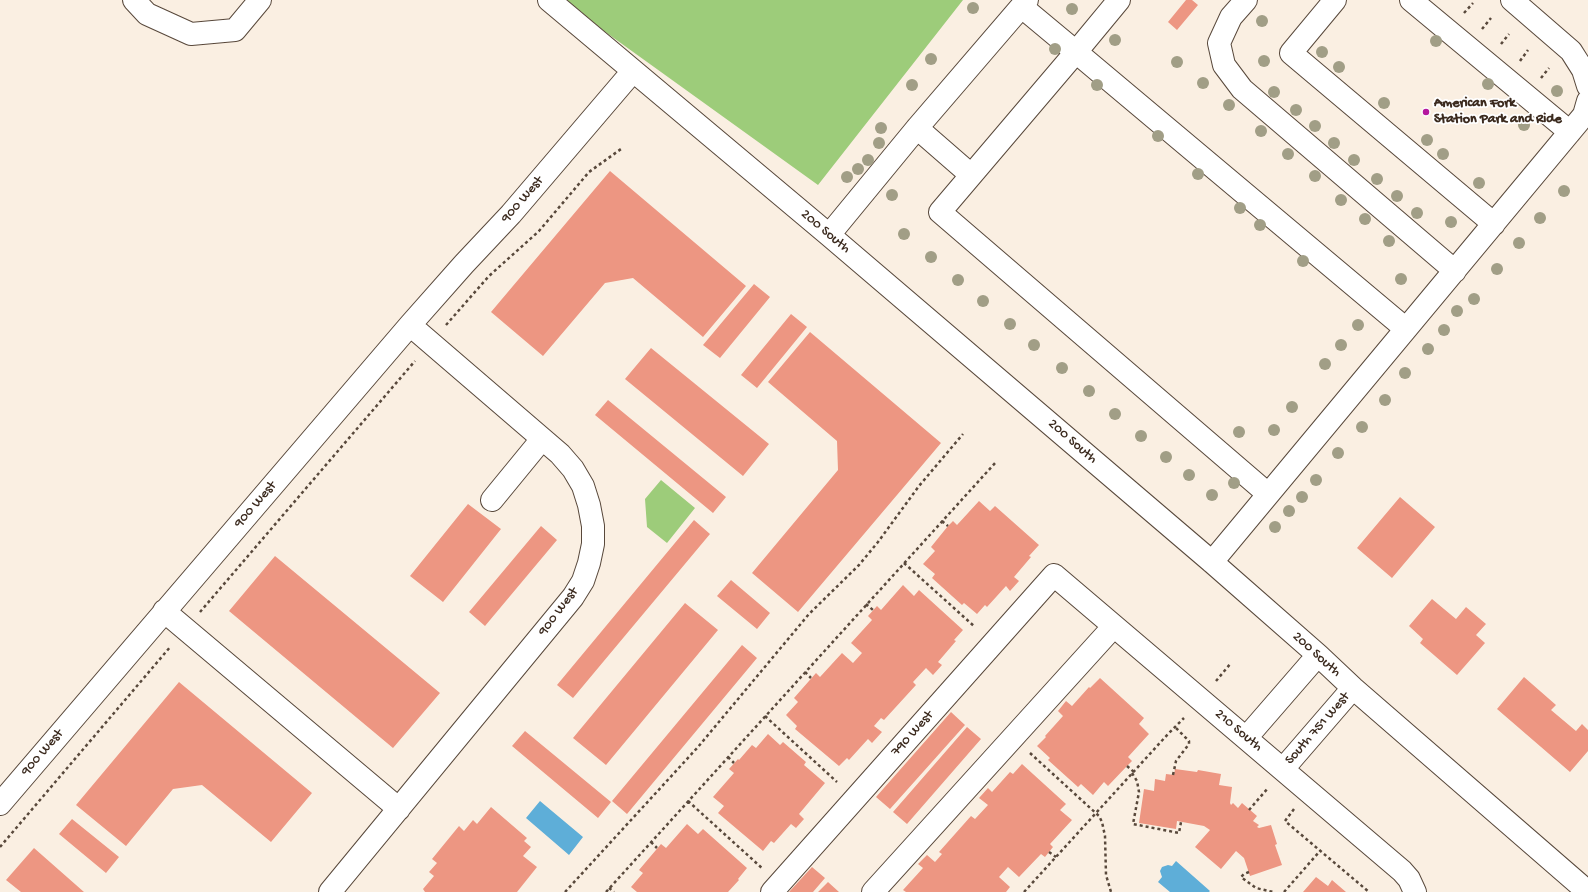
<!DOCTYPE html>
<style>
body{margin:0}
canvas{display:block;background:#faefe2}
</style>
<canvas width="1588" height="892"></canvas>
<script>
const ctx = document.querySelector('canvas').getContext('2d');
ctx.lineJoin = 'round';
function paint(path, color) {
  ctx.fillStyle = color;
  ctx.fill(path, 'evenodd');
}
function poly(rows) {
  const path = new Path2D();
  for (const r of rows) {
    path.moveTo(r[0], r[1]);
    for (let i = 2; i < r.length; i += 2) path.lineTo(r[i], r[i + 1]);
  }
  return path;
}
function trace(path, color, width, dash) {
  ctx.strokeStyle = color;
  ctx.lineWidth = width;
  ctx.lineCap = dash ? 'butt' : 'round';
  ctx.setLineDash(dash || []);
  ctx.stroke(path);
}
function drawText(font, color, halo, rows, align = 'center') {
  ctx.font = font + ' "Gochi Hand",sans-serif';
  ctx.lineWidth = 3.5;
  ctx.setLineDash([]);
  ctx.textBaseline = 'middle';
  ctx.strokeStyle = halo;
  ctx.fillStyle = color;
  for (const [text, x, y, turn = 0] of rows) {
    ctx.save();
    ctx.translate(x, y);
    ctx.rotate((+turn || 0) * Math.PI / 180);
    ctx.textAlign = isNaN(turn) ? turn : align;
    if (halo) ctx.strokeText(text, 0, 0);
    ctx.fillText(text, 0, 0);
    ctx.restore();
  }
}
const green = poly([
 [567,0,963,0,818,185,604,31],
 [661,480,695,508,667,543,647,527,645,499]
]);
const water = poly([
 [540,801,583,837,569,855,526,818],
 [1176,861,1210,891,1209,892,1170,892,1158,882,1162,877,1160,871,1162,867,1168,865,1172,866]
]);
const building = poly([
 [1186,0,1192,0,1198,5,1177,30,1168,22],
 [610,171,746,286,703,337,633,278,605,283,543,356,491,312],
 [754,284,770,297,720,358,703,345],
 [791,314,807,327,757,388,741,375],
 [810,332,941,443,798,612,752,573,838,470,837,441,768,382],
 [651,348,769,444,743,476,625,379],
 [608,400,726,497,713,513,595,415],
 [1400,497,1435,527,1392,578,1357,548],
 [979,501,990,511,995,506,1039,545,1029,556,1031,557,1014,577,1019,581,1010,591,1006,586,987,607,985,605,977,614,964,603,962,605,932,578,935,574,923,564,935,551,931,547,948,526,953,521,957,525],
 [468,504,501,529,443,602,410,576],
 [694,520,710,534,573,698,557,685],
 [541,526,557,540,485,626,469,612],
 [275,556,440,693,393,748,229,611],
 [731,580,770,613,757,629,717,596],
 [903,585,914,596,919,590,963,630,954,640,956,641,938,662,942,665,933,675,926,668,913,682,916,685,884,720,881,718,874,726,882,732,872,743,868,739,849,760,847,758,839,766,795,729,797,726,786,715,798,702,794,698,816,673,820,677,842,653,853,663,862,653,851,643,872,620,868,616,877,606,881,610],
 [1432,599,1456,619,1466,607,1486,624,1476,635,1485,643,1457,675,1420,643,1423,639,1409,626],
 [685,603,718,630,606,765,573,738],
 [742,645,757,658,627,814,612,801],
 [1524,677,1556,705,1551,710,1576,731,1582,724,1588,730,1588,751,1570,772,1497,709],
 [1100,678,1144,718,1139,724,1149,734,1128,757,1132,761,1127,766,1108,786,1104,782,1093,795,1081,784,1078,787,1048,760,1050,758,1037,746,1046,737,1045,736,1063,716,1058,711,1066,701,1072,706,1089,687,1090,688],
 [179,682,312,793,271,842,202,785,173,789,126,846,76,805],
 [951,712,965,725,890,809,876,797],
 [967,727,981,739,907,824,893,812],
 [525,731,611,802,598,818,512,746],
 [768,734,780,745,783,742,806,762,804,765,825,783,799,814,804,819,796,828,791,824,774,843,771,841,763,851,718,813,724,806,713,797,734,773,729,769,738,759,739,760,752,745,756,748],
 [1022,764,1066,804,1060,810,1072,820,1050,844,1053,847,1045,857,1041,854,1019,877,1008,867,999,877,1010,887,1006,892,906,892,903,890,923,868,918,864,927,855,935,862,942,854,939,852,971,816,975,819,988,805,979,798,988,788,992,792,1010,772,1013,774],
 [1175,769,1197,772,1198,770,1221,774,1219,785,1232,787,1230,803,1231,805,1233,803,1238,808,1242,803,1257,816,1253,821,1259,825,1257,827,1259,828,1271,825,1277,844,1275,845,1282,865,1250,876,1244,858,1236,851,1221,869,1195,847,1210,830,1204,826,1177,821,1176,829,1139,823,1144,789,1154,791,1155,779,1165,781,1166,774,1174,775],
 [491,807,527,838,524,841,531,847,523,856,537,867,517,892,425,892,423,889,434,876,429,872,437,863,432,859,459,826,464,831,473,820,477,824],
 [72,819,119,857,106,873,59,834],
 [687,824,698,834,703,829,747,868,738,879,739,880,728,892,637,892,631,887,643,873,639,870,661,844,666,848],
 [34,848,84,892,21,892,6,880],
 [812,867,825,878,813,892,789,892],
 [1316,877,1328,886,1332,880,1346,892,1303,892],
 [828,882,839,892,818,892]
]);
const path = poly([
 [1464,13,1473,3],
 [1482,29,1491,18],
 [1501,44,1509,34],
 [1520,61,1528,50],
 [1541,78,1549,68],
 [446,325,489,276,539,231,589,172,621,149],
 [942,521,948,526],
 [904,563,975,627],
 [866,604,873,610],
 [200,612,415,361],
 [805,672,811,678],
 [1216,681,1231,663],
 [765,716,837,782],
 [1030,753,1099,816,1102,822,1105,836,1106,875,1111,892],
 [728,757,734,763],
 [1127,766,1134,772],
 [1132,773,1137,781,1139,792,1133,824,1179,833,1181,822],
 [1173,775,1176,761,1189,744,1189,741,1175,727],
 [688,801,763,869],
 [1294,809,1285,821,1369,892],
 [1249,810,1268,788],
 [651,842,657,848],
 [0,847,171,646],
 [1049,852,1056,857],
 [1249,872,1244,874,1241,877,1256,888,1273,892],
 [609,888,614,892],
 [565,892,698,747,809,614,859,565,878,542,919,486,963,434],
 [606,892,996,462],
 [1024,892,1168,734,1184,718],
 [1284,892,1320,851]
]);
const minor = poly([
 [134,0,147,14,191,34,235,30,260,0],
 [549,0,829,235,1212,562,1318,655,1353,688,1588,892],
 [1119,0,1076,52,1406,329],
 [1246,0,1231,17,1219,43,1224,65,1242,89,1455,271],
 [1335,0,1291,53,1494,224],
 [1411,0,1570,132],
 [1512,0,1571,51,1583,70,1588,86],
 [1022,7,1076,52,940,212,1268,494],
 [917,128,971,175],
 [829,235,917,128,1027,0],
 [492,500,542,439],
 [1212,562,1584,115,1588,101],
 [164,611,399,809],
 [1246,738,1318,655],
 [1283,769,1353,688],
 [0,804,410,325,464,264,511,214,633,71],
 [330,892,573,597,583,581,589,563,593,544,593,526,589,505,583,486,573,469,560,454,410,325],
 [772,892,1054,575,1402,871,1409,879,1415,892],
 [873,892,1114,626]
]);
const trees = [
 [973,8],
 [1072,9],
 [1262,21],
 [1115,40],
 [1436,41],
 [1055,49],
 [1322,52],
 [931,59],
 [1264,61],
 [1177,62],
 [1339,67],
 [1203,83],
 [1488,84],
 [912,85],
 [1097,85],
 [1557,91],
 [1274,92],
 [1384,103],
 [1229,105],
 [1296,110],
 [1524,125],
 [1315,126],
 [881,128],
 [1261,131],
 [1158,136],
 [1427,140],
 [879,143],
 [1334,143],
 [1288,154],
 [1443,154],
 [868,160],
 [1354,160],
 [858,169],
 [1198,174],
 [1315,176],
 [847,177],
 [1377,179],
 [1479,183],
 [1564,191],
 [892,195],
 [1397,196],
 [1341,200],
 [1240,208],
 [1417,213],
 [1540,218],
 [1365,219],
 [1451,222],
 [1260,225],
 [904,234],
 [1389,241],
 [1519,243],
 [931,257],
 [1303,261],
 [1497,269],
 [1401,279],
 [958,280],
 [1474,299],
 [983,301],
 [1457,311],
 [1010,324],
 [1358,325],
 [1444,330],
 [1034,345],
 [1341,345],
 [1428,349],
 [1325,364],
 [1062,368],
 [1405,373],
 [1089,391],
 [1385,400],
 [1292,407],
 [1115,414],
 [1362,427],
 [1274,430],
 [1239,432],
 [1141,436],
 [1338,453],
 [1166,457],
 [1189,475],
 [1316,480],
 [1234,483],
 [1212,495],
 [1302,497],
 [1289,511],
 [1275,527]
];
const markers = [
 [1426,112,4,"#b5179e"]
];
const poiNames = [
 ["American Fork",1434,104],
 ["Station Park and Ride",1434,120]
];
const streetNames = [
 ["900 West",523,200,-49],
 ["200 South",825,232,40],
 ["200 South",1072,442,41],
 ["900 West",256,505,-49],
 ["900 West",559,612,-53],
 ["200 South",1316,655,42],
 ["South 751 West",1318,729,-49],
 ["210 South",1238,731,40],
 ["790 West",913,734,-48],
 ["900 West",43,753,-49]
];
paint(green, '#9dcc7a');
paint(water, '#5eaed8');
paint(building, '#ed9682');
trace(minor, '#58483b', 24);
trace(path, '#58483b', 2.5, [3, 3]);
trace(minor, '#fff', 22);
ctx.fillStyle = '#a19e86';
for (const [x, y] of trees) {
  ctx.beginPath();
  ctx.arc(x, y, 6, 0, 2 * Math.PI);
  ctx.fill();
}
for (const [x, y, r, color] of markers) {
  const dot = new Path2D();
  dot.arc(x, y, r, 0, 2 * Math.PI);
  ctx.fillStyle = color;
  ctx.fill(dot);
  trace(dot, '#fff', 1.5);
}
drawText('bold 14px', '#3b2a1e', '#fff', poiNames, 'left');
drawText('14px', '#3b2a1e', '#fff', streetNames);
</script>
